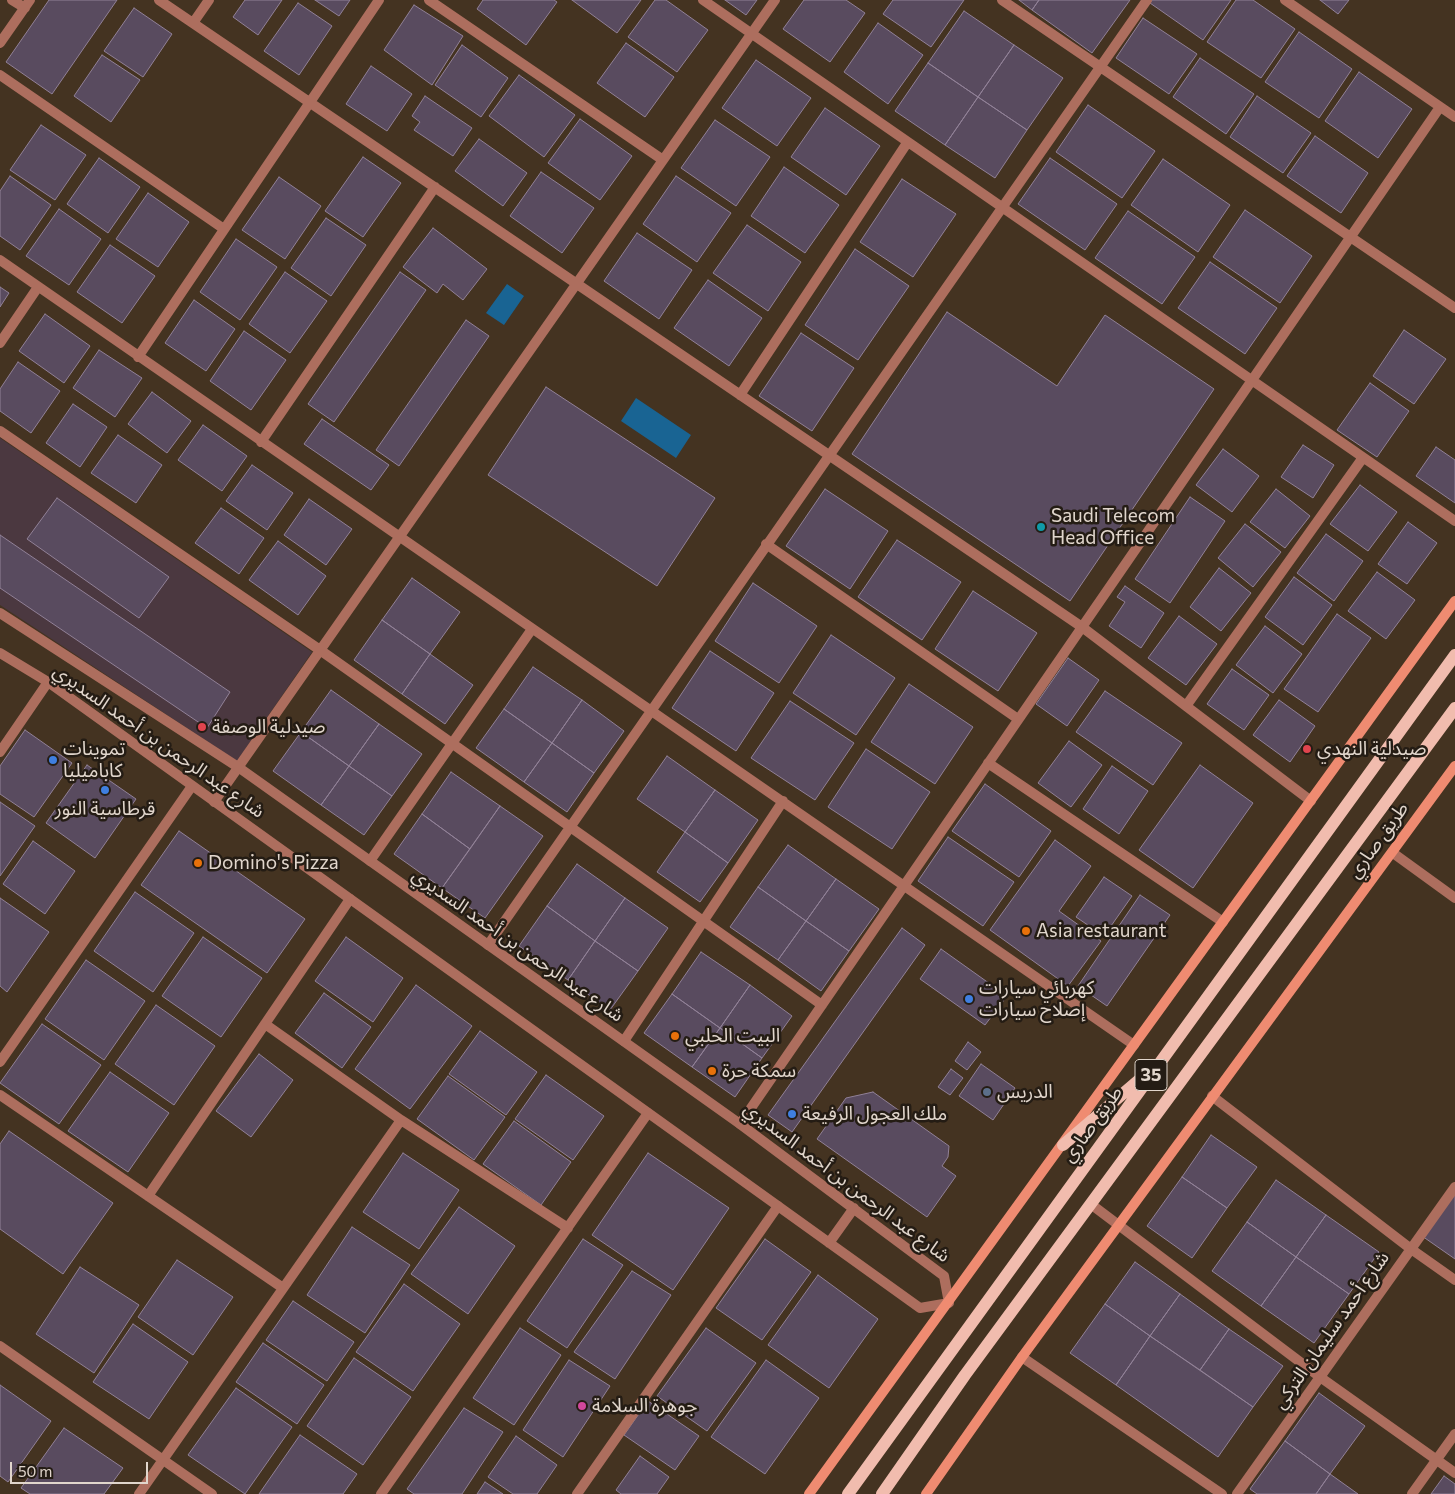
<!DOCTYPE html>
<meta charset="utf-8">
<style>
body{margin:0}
#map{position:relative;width:1455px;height:1494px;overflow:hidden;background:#443321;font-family:Commissioner,sans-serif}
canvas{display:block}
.scale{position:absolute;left:10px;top:1462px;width:138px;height:22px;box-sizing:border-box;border:2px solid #e1d6cc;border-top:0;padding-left:6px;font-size:15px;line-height:18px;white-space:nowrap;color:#e1d6cc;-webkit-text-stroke:4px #241c14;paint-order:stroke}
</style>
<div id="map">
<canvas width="1455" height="1494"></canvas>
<div class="scale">50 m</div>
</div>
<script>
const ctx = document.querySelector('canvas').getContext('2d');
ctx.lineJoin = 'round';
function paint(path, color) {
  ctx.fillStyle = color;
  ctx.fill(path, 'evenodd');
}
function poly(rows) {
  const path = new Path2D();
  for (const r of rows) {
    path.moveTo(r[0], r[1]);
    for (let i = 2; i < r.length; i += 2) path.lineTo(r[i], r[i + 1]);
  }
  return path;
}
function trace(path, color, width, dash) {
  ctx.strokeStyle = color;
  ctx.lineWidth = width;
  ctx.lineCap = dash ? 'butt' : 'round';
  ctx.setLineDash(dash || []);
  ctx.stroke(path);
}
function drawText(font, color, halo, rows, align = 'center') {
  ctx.font = font + ' Commissioner,"Noto Sans Arabic",sans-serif';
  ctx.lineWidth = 5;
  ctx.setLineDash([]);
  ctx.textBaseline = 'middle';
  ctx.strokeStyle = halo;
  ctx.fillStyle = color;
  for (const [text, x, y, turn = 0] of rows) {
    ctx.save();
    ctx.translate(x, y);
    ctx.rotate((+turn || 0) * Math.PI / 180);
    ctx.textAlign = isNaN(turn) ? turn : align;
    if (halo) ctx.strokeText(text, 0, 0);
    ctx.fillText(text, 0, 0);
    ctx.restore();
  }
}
const commercial = poly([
 [0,438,312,652,237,761,0,605]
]);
const water = poly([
 [507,284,524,296,504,325,486,313],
 [636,398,691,435,676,458,621,421]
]);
const building = poly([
 [49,0,117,0,52,94,6,62,49,0],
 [245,0,282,0,258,35,233,17,245,0],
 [315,0,350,0,339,16,315,0],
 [483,0,554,0,557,2,526,45,477,9,483,0],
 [572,0,641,0,617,33,572,0],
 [655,0,666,0,708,30,677,72,628,37,655,0],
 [725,0,757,0,746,15,725,0],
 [804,0,846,0,865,13,830,62,783,29,804,0],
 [893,0,964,0,931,47,883,14,893,0],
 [1019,0,1039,0,1032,10,1019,0],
 [1039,0,1130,0,1092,53,1032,10,1039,0],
 [1152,0,1231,0,1203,40,1150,3,1152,0],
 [1236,0,1253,0,1295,29,1261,78,1207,42,1236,0],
 [1320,0,1349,0,1338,14,1320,0],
 [298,3,332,26,299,75,264,51,298,3],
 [414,5,463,36,432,85,384,50,414,5],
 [134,8,172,34,143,77,104,51,134,8],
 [964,11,1014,45,978,97,928,63,964,11],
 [1143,18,1197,54,1169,94,1116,58,1143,18],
 [878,23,923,55,888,104,844,72,878,23],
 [1299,32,1352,69,1319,118,1265,82,1299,32],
 [626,43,674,77,645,117,597,83,626,43],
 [462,45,508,78,481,117,435,85,462,45],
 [1014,45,1063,78,1027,130,978,97,1014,45],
 [102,55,140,80,111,122,74,96,102,55],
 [1200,58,1254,94,1226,134,1173,97,1200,58],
 [756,60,811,98,777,146,722,108,756,60],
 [928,63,978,97,945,145,895,111,928,63],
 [371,66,412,94,387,131,346,104,371,66],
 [1359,72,1412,109,1378,158,1325,121,1359,72],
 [519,75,575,115,544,157,489,116,519,75],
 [425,96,472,128,453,156,414,130,420,122,412,116,425,96],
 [1257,96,1311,133,1283,173,1230,137,1257,96],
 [978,97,1027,130,995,178,945,145,978,97],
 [1088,105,1155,151,1122,198,1056,152,1088,105],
 [825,108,880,146,846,195,791,157,825,108],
 [580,119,632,156,600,200,548,163,580,119],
 [715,120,770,157,736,206,681,168,715,120],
 [41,125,86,155,55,200,10,170,41,125],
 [1315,136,1368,173,1341,213,1287,176,1315,136],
 [479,139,527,173,503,206,455,171,479,139],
 [363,157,401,183,363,237,325,211,363,157],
 [99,158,140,187,108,233,67,204,99,158],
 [1050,158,1117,204,1085,250,1018,204,1050,158],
 [1163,159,1230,205,1198,252,1131,205,1163,159],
 [784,167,839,205,805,253,751,216,784,167],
 [541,172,594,208,562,253,510,216,541,172],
 [10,176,51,205,20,250,0,236,0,191,10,176],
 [676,176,731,213,697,262,643,224,676,176],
 [279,177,321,206,285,259,242,230,279,177],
 [902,179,956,214,913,277,860,242,902,179],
 [148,193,189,222,158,267,116,239,148,193],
 [59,209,101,239,69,285,26,256,59,209],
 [1245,210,1312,256,1280,303,1213,257,1245,210],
 [1128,211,1195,257,1162,304,1095,258,1128,211],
 [326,218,366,245,331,296,291,268,326,218],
 [747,225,801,262,768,311,713,273,747,225],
 [433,228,487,269,463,300,443,284,437,293,403,267,433,228],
 [637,233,692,270,659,319,604,281,637,233],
 [236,239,277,267,240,320,200,292,236,239],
 [110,245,155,276,122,323,77,292,110,245],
 [855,249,909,286,858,360,805,325,855,249],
 [1210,262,1277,308,1245,354,1178,308,1210,262],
 [285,272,327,301,290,353,249,324,285,272],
 [400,272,426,290,334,422,308,404,400,272],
 [708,280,762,318,729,366,674,328,708,280],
 [0,287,9,293,0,307,0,287],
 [194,300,235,329,206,371,165,343,194,300],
 [947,312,1057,386,1105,315,1214,389,1070,601,852,454,947,312],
 [45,314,90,346,64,383,19,351,45,314],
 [466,320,489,336,399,466,376,450,466,320],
 [1404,330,1446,359,1414,404,1373,376,1404,330],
 [244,331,286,360,251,410,210,381,244,331],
 [801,333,854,368,812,431,759,396,801,333],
 [99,350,142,378,115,417,73,388,99,350],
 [18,362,60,391,31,433,0,411,0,389,18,362],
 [1370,383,1409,411,1377,457,1337,430,1370,383],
 [546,387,715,498,657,586,488,475,546,387],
 [152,392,191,421,167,453,128,424,152,392],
 [73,404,107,427,80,467,46,443,73,404],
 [322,419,389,465,371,490,304,444,322,419],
 [203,425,247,456,222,491,178,460,203,425],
 [118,435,162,465,136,503,91,473,118,435],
 [1303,445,1334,465,1313,498,1281,477,1303,445],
 [1436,447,1455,460,1455,503,1416,476,1436,447],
 [1223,449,1259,476,1232,512,1196,485,1223,449],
 [252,465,293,493,267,530,226,501,252,465],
 [1360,485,1397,512,1368,551,1330,524,1360,485],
 [825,489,888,531,850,589,786,546,825,489],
 [1276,489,1310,516,1285,548,1250,522,1276,489],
 [1190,497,1225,521,1170,603,1135,579,1190,497],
 [57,498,169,577,139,618,27,539,57,498],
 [309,499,352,529,326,565,284,535,309,499],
 [221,508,264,538,239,574,195,543,221,508],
 [1408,522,1437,543,1407,584,1378,564,1408,522],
 [1245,524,1281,552,1253,587,1218,558,1245,524],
 [1326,534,1363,561,1334,601,1297,573,1326,534],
 [0,535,230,692,207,728,0,588,0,535],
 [897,540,961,582,922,640,858,597,897,540],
 [278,541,326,576,298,615,249,580,278,541],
 [1219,568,1251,593,1221,631,1190,607,1219,568],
 [1377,572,1415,600,1386,639,1348,611,1377,572],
 [1294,577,1332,605,1303,645,1265,617,1294,577],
 [412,578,460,612,430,654,382,620,412,578],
 [753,583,817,626,779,683,715,641,753,583],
 [1125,586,1164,613,1141,648,1109,626,1125,602,1117,597,1125,586],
 [973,591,1037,633,998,691,935,649,973,591],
 [1337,614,1371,638,1318,712,1284,689,1337,614],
 [1179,616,1217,644,1186,685,1148,658,1179,616],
 [382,620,430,654,402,694,354,660,382,620],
 [1265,626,1302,654,1273,693,1236,665,1265,626],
 [831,635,895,678,856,735,793,693,831,635],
 [710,651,774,693,736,751,672,708,710,651],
 [430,654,473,685,445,724,402,694,430,654],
 [1068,658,1099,680,1067,726,1036,704,1068,658],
 [533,667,582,700,552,743,504,709,533,667],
 [1232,669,1269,695,1244,730,1207,704,1232,669],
 [909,684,973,727,935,784,871,742,909,684],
 [331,690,379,724,349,766,301,732,331,690],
 [1105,691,1182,743,1153,785,1076,732,1105,691],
 [582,700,624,731,594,773,552,743,582,700],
 [1279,700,1315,726,1290,762,1253,735,1279,700],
 [790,701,854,743,815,800,751,758,790,701],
 [504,709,552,743,524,782,476,748,504,709],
 [379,724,422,754,392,796,349,766,379,724],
 [25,730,72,763,34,817,0,794,0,766,25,730],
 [301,732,349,766,321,805,273,771,301,732],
 [1069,741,1102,765,1071,807,1038,783,1069,741],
 [552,743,594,773,567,812,524,782,552,743],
 [866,749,930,792,892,849,828,807,866,749],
 [667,756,715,790,685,832,637,799,667,756],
 [87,765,136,799,95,858,46,823,87,765],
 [1200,765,1253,803,1193,888,1139,850,1200,765],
 [349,766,392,796,364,835,321,805,349,766],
 [1112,766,1148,791,1119,834,1083,809,1112,766],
 [451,772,500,806,470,849,422,814,451,772],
 [985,784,1051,831,1019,877,952,831,985,784],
 [715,790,758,820,728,863,685,832,715,790],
 [0,802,35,826,0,876,0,802],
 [500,806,543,836,485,918,442,888,500,806],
 [422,814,470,849,442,888,394,854,422,814],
 [179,831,305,919,267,973,141,885,179,831],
 [685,832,728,863,700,902,657,872,685,832],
 [948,837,1014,882,983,926,918,881,948,837],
 [1055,840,1091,866,1059,911,1101,941,1068,986,990,930,1055,840],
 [33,841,75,871,45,914,3,884,33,841],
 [788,845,836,879,806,921,758,887,788,845],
 [577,864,625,898,595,941,547,906,577,864],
 [1104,877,1132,896,1104,936,1076,917,1104,877],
 [836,879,879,909,849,951,806,921,836,879],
 [758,887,806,921,778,960,730,927,758,887],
 [135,892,194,933,153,992,94,951,135,892],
 [1140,895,1170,915,1107,1006,1078,986,1140,895],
 [0,898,49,932,7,992,0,986,0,898],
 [625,898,668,928,638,971,595,941,625,898],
 [547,906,595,941,568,980,519,946,547,906],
 [806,921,849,951,821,991,778,960,806,921],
 [902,928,925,945,792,1132,768,1115,902,928],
 [203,937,262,978,221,1037,162,996,203,937],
 [346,937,403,978,373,1022,315,981,346,937],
 [595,941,638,971,610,1010,568,980,595,941],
 [941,949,1007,996,985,1025,920,979,941,949],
 [701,952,750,985,720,1028,672,994,701,952],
 [86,960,145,1001,104,1060,45,1019,86,960],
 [416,985,472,1026,410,1109,355,1069,416,985],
 [750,985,792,1016,762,1058,720,1028,750,985],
 [324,993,371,1027,342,1068,295,1033,324,993],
 [672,994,720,1028,692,1067,644,1033,672,994],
 [156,1005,215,1046,174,1105,115,1064,156,1005],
 [42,1024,101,1065,59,1124,0,1083,42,1024],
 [720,1028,762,1058,735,1097,692,1067,720,1028],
 [480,1031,537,1072,506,1115,449,1074,480,1031],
 [968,1042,981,1052,967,1070,955,1061,968,1042],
 [259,1054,293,1080,251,1137,216,1111,259,1054],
 [981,1064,1015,1088,993,1120,959,1096,981,1064],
 [951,1069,963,1078,950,1095,938,1087,951,1069],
 [110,1072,169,1113,128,1172,68,1131,110,1072],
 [546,1075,604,1116,573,1160,515,1119,546,1075],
 [448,1076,505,1117,474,1160,417,1119,448,1076],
 [873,1092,949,1146,948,1157,942,1166,956,1176,927,1217,817,1139,846,1098,873,1092],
 [514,1121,571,1162,541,1205,483,1164,514,1121],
 [9,1131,113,1203,63,1274,0,1229,0,1144,9,1131],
 [1211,1135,1257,1167,1227,1208,1182,1177,1211,1135],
 [403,1153,459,1190,419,1249,363,1212,403,1153],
 [648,1153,729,1208,673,1290,592,1235,648,1153],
 [1182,1177,1227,1208,1192,1258,1147,1226,1182,1177],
 [1276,1180,1326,1215,1296,1257,1247,1222,1276,1180],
 [1455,1190,1455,1259,1422,1236,1455,1190],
 [459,1207,515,1246,468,1314,411,1274,459,1207],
 [1326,1215,1379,1252,1349,1294,1296,1257,1326,1215],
 [1247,1222,1296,1257,1261,1306,1212,1271,1247,1222],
 [352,1227,410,1265,365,1333,307,1295,352,1227],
 [583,1239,623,1265,567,1348,527,1321,583,1239],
 [765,1239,811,1272,762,1340,716,1308,765,1239],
 [1296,1257,1349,1294,1314,1343,1261,1306,1296,1257],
 [177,1260,233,1297,193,1355,138,1317,177,1260],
 [1135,1262,1180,1294,1150,1336,1105,1304,1135,1262],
 [80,1267,139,1305,94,1373,36,1334,80,1267],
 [632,1271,671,1295,615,1379,574,1352,632,1271],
 [818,1275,878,1319,829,1388,768,1345,818,1275],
 [404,1284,460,1324,413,1391,356,1352,404,1284],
 [1180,1294,1229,1329,1200,1370,1150,1336,1180,1294],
 [293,1301,354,1342,327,1381,266,1340,293,1301],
 [1105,1304,1150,1336,1116,1385,1070,1353,1105,1304],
 [133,1324,188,1362,149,1419,93,1382,133,1324],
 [520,1328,561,1355,514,1425,473,1398,520,1328],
 [706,1328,756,1363,707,1431,657,1396,706,1328],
 [1229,1329,1283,1366,1253,1407,1200,1370,1229,1329],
 [1150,1336,1253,1407,1218,1457,1116,1385,1150,1336],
 [263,1343,324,1385,297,1424,236,1382,263,1343],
 [354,1358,411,1397,363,1465,307,1426,354,1358],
 [569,1360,610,1386,563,1457,523,1430,569,1360],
 [766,1360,819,1398,765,1474,711,1437,766,1360],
 [0,1385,51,1421,8,1482,0,1476,0,1385],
 [236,1388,292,1427,245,1494,188,1455,236,1388],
 [1319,1393,1365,1426,1330,1474,1285,1441,1319,1393],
 [648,1401,699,1436,675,1470,624,1435,648,1401],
 [464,1408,503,1432,462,1494,414,1494,407,1489,464,1408],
 [64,1428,123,1468,104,1494,30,1494,21,1488,64,1428],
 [300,1435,357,1474,343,1494,259,1494,300,1435],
 [516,1436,557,1465,537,1494,513,1494,488,1477,516,1436],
 [1285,1441,1330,1474,1316,1494,1257,1494,1250,1489,1285,1441],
 [640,1456,669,1477,657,1494,621,1494,616,1490,640,1456],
 [1330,1474,1358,1494,1316,1494,1330,1474],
 [1444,1476,1455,1484,1455,1494,1431,1494,1444,1476],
 [485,1482,503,1494,477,1494,485,1482]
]);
const minor = poly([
 [159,0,1082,627,1311,801],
 [429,0,663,160],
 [703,0,1455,521],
 [1002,0,1455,308],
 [1285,0,1455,117],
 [193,23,209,0],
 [0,75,224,229],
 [0,260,1134,1045],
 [0,343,38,287],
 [138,357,379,0],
 [740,395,907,143],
 [0,431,320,650,822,1005],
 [261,442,435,187],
 [766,544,1018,719],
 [1186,706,1362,459],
 [0,752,48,682],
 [988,763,1223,922],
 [214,802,775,0],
 [1393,853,1455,898],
 [370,861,532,629],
 [488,945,1147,0],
 [265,1024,401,1120,568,1228],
 [624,1041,783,801],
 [0,1062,192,786],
 [0,1095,283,1288],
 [1212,1096,1411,1249,1455,1280],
 [740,1124,1440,107],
 [148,1196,350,899],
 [1092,1205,1320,1377,1455,1473],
 [0,1346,212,1494],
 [1022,1357,1222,1494],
 [139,1494,401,1120],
 [381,1494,648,1113],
 [577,1494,778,1206],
 [1237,1494,1455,1187],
 [1412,1494,1455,1434]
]);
const tertiary = poly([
 [12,0,25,8],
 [0,43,30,0],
 [0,613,238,767,740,1124,944,1276,949,1303,920,1308,48,682,0,653],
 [829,1243,854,1208]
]);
const secondary = poly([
 [809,1494,1455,601],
 [926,1494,1022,1357,1455,766]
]);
const primary = poly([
 [1063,1145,1146,1074],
 [848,1494,1455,655],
 [882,1494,965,1375,1455,708]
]);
const markers = [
 [1041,527,5,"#0f9aa8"],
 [202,727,5,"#e0444e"],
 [1307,749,5,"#e0444e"],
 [53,760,5,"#3f7fe0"],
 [105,790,5,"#3f7fe0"],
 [198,863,5,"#e8710a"],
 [1026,931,5,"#e8710a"],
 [969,999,5,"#3f7fe0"],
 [675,1036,5,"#e8710a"],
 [712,1071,5,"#e8710a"],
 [987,1092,5,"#5c6f8a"],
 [792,1114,5,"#3f7fe0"],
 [582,1406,5,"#d1479c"]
];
const shields = [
 [1151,1075,32]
];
const shieldNames = [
 ["35",1151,1075]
];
const poiNames = [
 ["Saudi Telecom",1051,516],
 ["Head Office",1051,538],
 ["صيدلية الوصفة",212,727],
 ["تموينات",63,749],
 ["كاباميليا",63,771],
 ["صيدلية النهدي",1317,749],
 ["قرطاسية النور",105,809,"center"],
 ["Domino's Pizza",208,863],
 ["Asia restaurant",1036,931],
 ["كهربائي سيارات",979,988],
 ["إصلاح سيارات",979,1010],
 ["البيت الحلبي",685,1036],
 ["سمكة حرة",722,1071],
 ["الدريس",997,1092],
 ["ملك العجول الرفيعة",802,1114],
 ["جوهرة السلامة",592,1406]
];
const streetNames = [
 ["شارع عبد الرحمن بن أحمد السديري",159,741,35],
 ["طريق صاري",1378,840,-54],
 ["شارع عبد الرحمن بن أحمد السديري",518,945,35],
 ["طريق صاري",1092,1124,-54],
 ["شارع عبد الرحمن بن أحمد السديري",847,1182,37],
 ["شارع أحمد سليمان التركي",1331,1330,-55]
];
paint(commercial, '#4b3840');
paint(water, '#196493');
paint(building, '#594b5f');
trace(building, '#918197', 1);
trace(minor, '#ad6e5e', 10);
trace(tertiary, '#ad6e5e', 10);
trace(secondary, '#ef8b71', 10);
trace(primary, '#f1bcae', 12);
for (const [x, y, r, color] of markers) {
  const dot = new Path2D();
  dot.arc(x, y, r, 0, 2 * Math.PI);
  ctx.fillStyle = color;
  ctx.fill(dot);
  trace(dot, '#241c14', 2);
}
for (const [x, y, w] of shields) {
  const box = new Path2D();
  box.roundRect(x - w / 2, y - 15.5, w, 31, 4);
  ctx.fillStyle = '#241c14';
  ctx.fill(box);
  trace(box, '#e1d6cc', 1);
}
drawText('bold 18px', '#e1d6cc', null, shieldNames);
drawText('19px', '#e1d6cc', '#241c14', poiNames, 'left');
drawText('19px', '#e1d6cc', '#241c14', streetNames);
</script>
